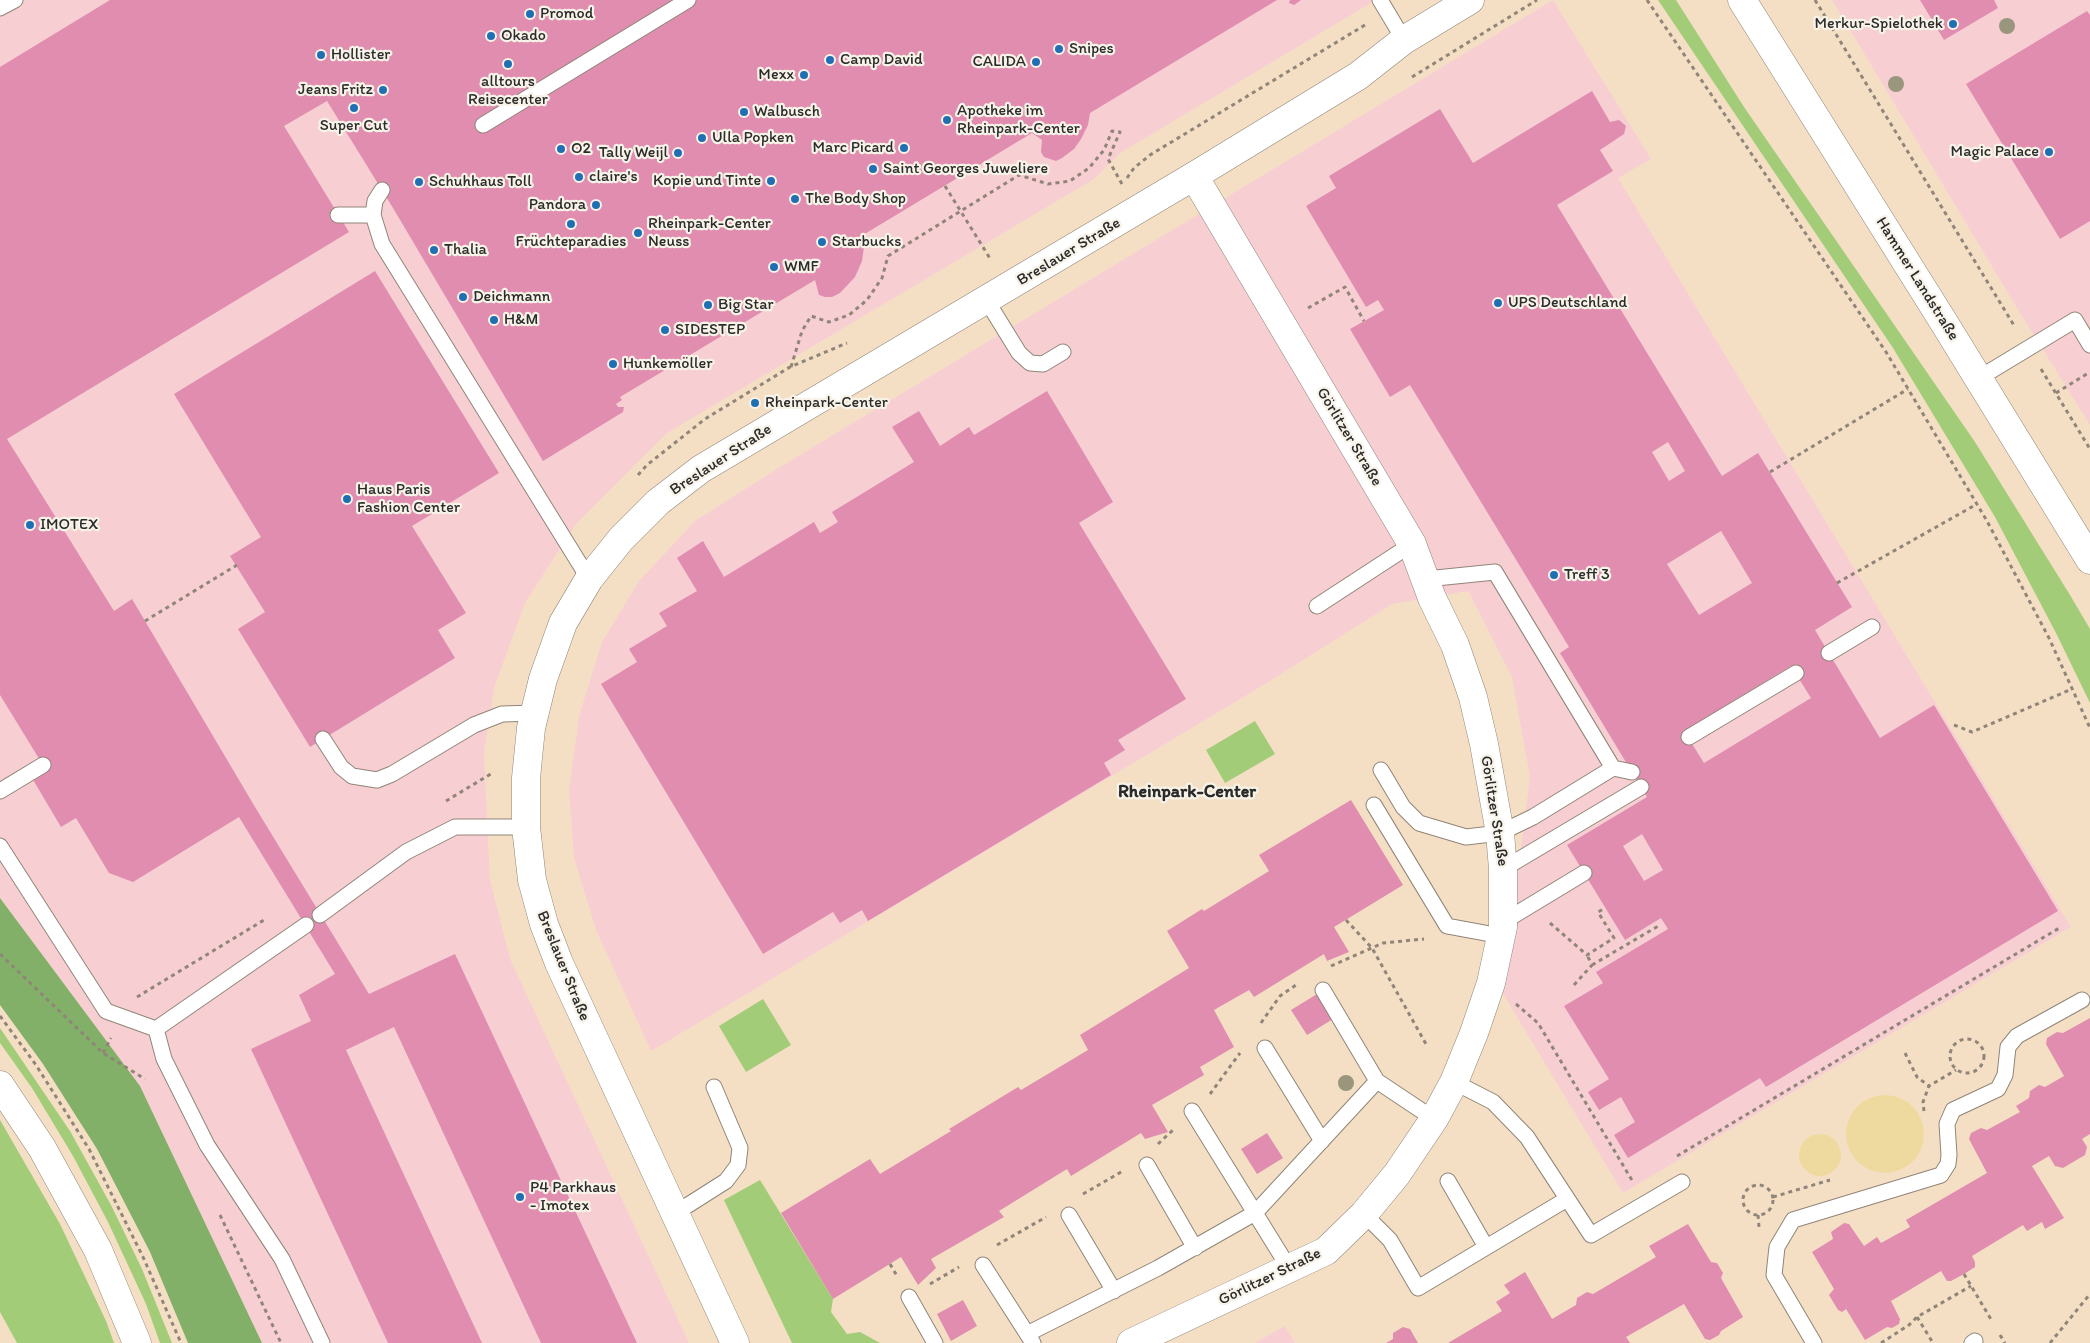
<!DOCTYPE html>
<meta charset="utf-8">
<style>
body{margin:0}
canvas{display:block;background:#f4dfc5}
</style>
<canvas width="2090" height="1343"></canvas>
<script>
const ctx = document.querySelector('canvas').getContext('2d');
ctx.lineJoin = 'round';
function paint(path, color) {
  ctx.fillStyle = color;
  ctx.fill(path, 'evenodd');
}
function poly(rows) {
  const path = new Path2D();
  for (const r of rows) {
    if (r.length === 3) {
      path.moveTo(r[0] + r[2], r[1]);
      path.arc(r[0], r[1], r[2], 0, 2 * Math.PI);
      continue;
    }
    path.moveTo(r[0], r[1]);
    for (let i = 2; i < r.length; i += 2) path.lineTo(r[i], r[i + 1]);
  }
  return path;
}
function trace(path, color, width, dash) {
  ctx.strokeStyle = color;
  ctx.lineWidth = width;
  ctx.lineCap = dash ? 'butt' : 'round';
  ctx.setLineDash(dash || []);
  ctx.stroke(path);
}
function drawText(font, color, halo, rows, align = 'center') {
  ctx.font = font + ' Itim,sans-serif';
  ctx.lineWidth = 4.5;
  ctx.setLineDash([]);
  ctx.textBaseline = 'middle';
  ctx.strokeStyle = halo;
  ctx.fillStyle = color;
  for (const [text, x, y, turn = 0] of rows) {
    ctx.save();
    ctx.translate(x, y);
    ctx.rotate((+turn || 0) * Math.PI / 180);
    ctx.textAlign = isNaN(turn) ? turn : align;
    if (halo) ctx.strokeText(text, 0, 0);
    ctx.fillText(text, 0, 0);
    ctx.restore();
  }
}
const built = poly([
 [0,0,1376,0,1120,153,1094,179,667,433,575,525,525,603,494,688,484,753,490,880,510,959,689,1343,262,1343,140,1086,0,898],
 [1553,0,1651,159,1618,178,2071,927,1623,1193,1502,992,1530,777,1512,677,1468,591,1392,604,1257,689,651,1051,596,930,574,858,569,790,579,716,602,642,639,581,695,521,772,472],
 [1832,0,2090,0,2090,425,2012,300],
 [1285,1326,1295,1343,1255,1343]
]);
const green = poly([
 [1658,0,1676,0,1744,107,1975,442,2070,595,2090,629,2090,703,2057,635,1995,517,1893,348],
 [1255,721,1275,754,1225,783,1206,750],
 [763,999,791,1045,746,1072,719,1026],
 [0,1028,70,1131,111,1205,142,1269,172,1343,160,1343,146,1304,108,1222,73,1156,32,1088,0,1043],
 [0,1120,60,1224,106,1321,114,1343,17,1343,0,1312],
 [760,1180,833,1299,831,1312,847,1334,860,1332,880,1343,792,1343,724,1200]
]);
const forest = poly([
 [0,898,140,1086,262,1343,188,1343,150,1252,97,1149,43,1064,0,1005]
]);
const sand = poly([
 [1885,1134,39],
 [1820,1155,21]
]);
const building = poly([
 [110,0,1277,0,1090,113,1088,125,1081,139,1074,149,1062,158,1056,161,1044,157,1041,152,1042,140,1032,133,858,238,863,242,864,247,862,261,855,277,840,293,832,297,825,297,819,295,815,280,620,397,622,400,616,404,618,407,624,407,623,412,543,461,393,208,327,101,284,126,349,232,7,439,114,611,132,599,255,807,369,994,455,954,637,1343,541,1343,394,1027,346,1050,482,1343,388,1343,251,1049,311,1021,299,995,335,974,239,817,133,882,109,873,76,818,61,827,32,778,46,770,0,695,0,67],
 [1301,0,1294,5,1289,3,1290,0],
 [1920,0,1994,0,1998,8,1944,40],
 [2087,11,2090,15,2090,221,2060,239,1966,84],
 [1592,91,1610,122,1619,120,1626,126,1624,134,1600,150,1613,171,1557,205,1722,476,1758,453,1852,607,1815,630,1880,738,1934,705,2058,911,1766,1087,1760,1078,1628,1158,1614,1135,1635,1122,1621,1097,1599,1110,1588,1092,1609,1079,1564,1006,1603,983,1596,972,1668,929,1661,918,1625,940,1567,845,1647,797,1560,653,1569,647,1410,385,1390,397,1350,329,1384,310,1378,300,1366,307,1306,206,1336,188,1329,176,1440,109,1473,163],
 [1668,442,1685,471,1669,481,1652,452],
 [1721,531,1752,583,1699,615,1667,564],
 [1791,666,1811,698,1704,763,1684,731],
 [1642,834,1663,870,1644,881,1623,846],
 [375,271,499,473,412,526,466,613,438,630,455,658,310,747,238,629,265,612,230,556,261,537,174,394],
 [1047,391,1113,502,1079,523,1186,699,1118,740,1125,750,1104,763,1111,775,868,921,862,910,840,923,833,912,763,954,601,684,637,662,629,649,667,626,659,613,697,591,677,558,703,541,724,577,814,522,820,533,838,522,832,512,914,462,892,427,919,411,940,446,969,427,974,435],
 [1351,800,1403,885,1334,927,1349,952,1327,961,1324,954,1254,997,1249,990,1214,1010,1234,1047,1200,1067,1204,1075,1152,1105,1168,1132,1145,1139,1141,1133,1071,1176,1067,1169,999,1211,1004,1217,931,1259,936,1268,918,1285,901,1257,833,1299,781,1213,870,1159,880,1174,951,1131,949,1129,1018,1087,1021,1090,1088,1050,1080,1035,1189,968,1167,931,1202,909,1204,911,1269,871,1259,855],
 [1317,994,1333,1019,1307,1035,1291,1010],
 [2090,1018,2090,1134,2082,1139,2087,1147,2085,1155,2063,1168,2055,1166,2049,1156,2032,1166,2064,1218,2045,1229,2042,1222,2027,1231,2023,1225,1972,1256,1975,1262,1975,1267,1964,1274,1951,1281,1947,1281,1941,1271,1891,1301,1900,1319,1899,1324,1892,1328,1887,1327,1865,1340,1846,1309,1842,1312,1838,1310,1829,1295,1834,1289,1812,1252,1833,1239,1831,1232,1844,1223,1849,1224,1864,1246,1877,1237,1881,1243,1910,1227,1906,1220,1987,1173,1969,1139,1971,1133,1981,1128,1987,1130,2020,1112,2016,1106,2029,1098,2030,1091,2039,1085,2045,1087,2064,1076,2046,1044,2047,1038,2057,1032,2063,1033],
 [1267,1133,1283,1158,1257,1174,1241,1149],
 [1688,1224,1711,1262,1717,1263,1723,1273,1721,1278,1743,1317,1721,1331,1719,1335,1710,1340,1705,1339,1684,1304,1626,1337,1630,1343,1448,1343,1502,1311,1496,1302,1510,1293,1504,1285,1525,1272,1552,1319,1576,1305,1577,1298,1587,1292,1593,1294,1656,1257,1649,1246],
 [963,1300,977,1326,951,1341,937,1314],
 [1403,1327,1410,1329,1418,1343,1386,1343,1393,1339,1393,1333]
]);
const path = poly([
 [1647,0,1886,352,1987,521,2049,638,2090,728],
 [1815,0,2015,327],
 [1412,77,1537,0],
 [1127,178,1134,168,1150,155,1365,25],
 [945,186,991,260],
 [1308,308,1345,287,1364,321],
 [791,367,802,331,811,316,829,322,849,315,867,300,882,278,888,256,1019,175,1048,184,1070,181,1089,168,1104,150,1112,131,1120,132,1108,159,1122,184],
 [2041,369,2090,449],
 [2056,393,2090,372],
 [1770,472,1908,389],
 [638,475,647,465,705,419,790,367,847,343],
 [1837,583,1977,504],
 [145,621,237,565],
 [1954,725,1972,732,2072,689],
 [446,801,494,772],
 [1346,920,1372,948,1426,1044],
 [1550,923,1587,955,1614,938,1598,912,1605,908],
 [0,954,103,1053,145,1079],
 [1592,965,1660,925],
 [1331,966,1383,943,1424,939],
 [1574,985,1592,965,1587,955],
 [137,997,264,920],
 [1516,1004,1538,1023,1633,1182],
 [0,1016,36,1065,89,1149,143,1257,181,1343],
 [1261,1023,1280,996,1299,983],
 [1967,1056,17],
 [103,1053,111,1038],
 [1905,1053,1917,1077,1929,1086],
 [1210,1094,1240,1053],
 [1924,1111,1923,1102,1929,1086,1956,1070],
 [1158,1144,1175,1128],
 [1677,1156,2061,927],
 [1758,1200,15],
 [1083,1194,1123,1171],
 [1773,1197,1830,1180],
 [220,1215,281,1343],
 [1758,1215,1759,1227],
 [997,1245,1046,1217],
 [890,1264,897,1276],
 [1964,1274,1992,1321],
 [930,1284,959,1267],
 [1917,1317,1933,1343],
 [2000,1335,2005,1343],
 [1881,1343,1909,1325,1917,1317,1971,1286],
 [2050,1343,2090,1294]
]);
const service = poly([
 [1380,0,1404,40],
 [0,8,15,0],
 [483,125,688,0],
 [382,190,375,201,373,215,382,244,589,579],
 [338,215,373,215],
 [987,301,1019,353,1030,363,1043,364,1063,352],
 [1979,378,2075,320,2090,345],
 [1317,606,1412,544],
 [1829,653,1872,627],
 [1689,737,1796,673],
 [323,739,341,767,352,776,377,780,392,774,474,725,502,714,535,713],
 [1613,768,1632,772],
 [1381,770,1403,807,1419,823,1466,837,1500,833,1533,817,1613,768,1495,572,1426,579],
 [0,791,43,765],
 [1374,805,1447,926,1501,936],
 [0,846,106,1011,156,1029],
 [1503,869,1641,787],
 [320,915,406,852,455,827,526,827],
 [1503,922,1584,873],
 [1323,990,1377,1081,1434,1119],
 [156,1029,164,1059,207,1145,282,1259,322,1343],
 [156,1029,306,925],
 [1265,1048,1322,1141],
 [1454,1082,1493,1102,1527,1137,1591,1235,1682,1182],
 [1192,1111,1289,1268],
 [1147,1165,1195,1248],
 [1448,1181,1486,1247],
 [674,1214,726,1181,738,1165,740,1148,714,1087],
 [1364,1214,1390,1240,1418,1288,1567,1199],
 [1069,1215,1114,1291],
 [983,1265,1033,1343],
 [909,1297,935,1343],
 [1027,1334,1158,1268,1255,1213,1377,1081],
 [1814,1343,1774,1275,1777,1247,1793,1220,1941,1175,1948,1164,1949,1155,1947,1124,1953,1110,1998,1089,2005,1075,2008,1047,2017,1036,2082,1000],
 [1972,1343,1975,1341]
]);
const minor = poly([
 [1131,1343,1326,1251,1364,1214,1397,1174,1434,1119,1454,1082,1474,1033,1491,983,1503,927,1503,869,1500,833,1484,744,1473,697,1455,645,1432,598,1412,544,1194,176]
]);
const tertiary = poly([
 [1742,0,1943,321,2090,560],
 [735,1343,559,963,544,924,532,880,526,827,526,778,531,728,543,679,563,623,589,579,621,539,658,502,701,469,1194,176,1358,76,1404,40,1470,0]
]);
const trunk = poly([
 [0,1085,42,1148,98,1250,137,1343]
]);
const trees = [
 [2007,26],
 [1896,84],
 [1346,1083]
];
const markers = [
 [530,14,5,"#1f6fb2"],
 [1953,24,5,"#1f6fb2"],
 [491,36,5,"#1f6fb2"],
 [1059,49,5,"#1f6fb2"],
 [321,55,5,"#1f6fb2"],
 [830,60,5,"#1f6fb2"],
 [1036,62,5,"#1f6fb2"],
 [508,64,5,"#1f6fb2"],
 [804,75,5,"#1f6fb2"],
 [383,90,5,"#1f6fb2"],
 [354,108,5,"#1f6fb2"],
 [744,112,5,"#1f6fb2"],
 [947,120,5,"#1f6fb2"],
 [702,138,5,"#1f6fb2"],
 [904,148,5,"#1f6fb2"],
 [561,149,5,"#1f6fb2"],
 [2049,152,5,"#1f6fb2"],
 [678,153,5,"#1f6fb2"],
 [873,169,5,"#1f6fb2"],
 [579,177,5,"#1f6fb2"],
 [771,181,5,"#1f6fb2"],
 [419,182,5,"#1f6fb2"],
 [795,199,5,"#1f6fb2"],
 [596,205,5,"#1f6fb2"],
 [571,224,5,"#1f6fb2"],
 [638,233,5,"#1f6fb2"],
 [822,242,5,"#1f6fb2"],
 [434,250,5,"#1f6fb2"],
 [774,267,5,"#1f6fb2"],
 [463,297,5,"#1f6fb2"],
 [1498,303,5,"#1f6fb2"],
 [708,305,5,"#1f6fb2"],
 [494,320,5,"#1f6fb2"],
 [665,330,5,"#1f6fb2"],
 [613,364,5,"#1f6fb2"],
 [755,403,5,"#1f6fb2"],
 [347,499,5,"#1f6fb2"],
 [30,525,5,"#1f6fb2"],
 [1554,575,5,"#1f6fb2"],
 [520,1197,5,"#1f6fb2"]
];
const poiNames = [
 ["Promod",540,14],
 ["Merkur-Spielothek",1943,24,"right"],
 ["Okado",501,36],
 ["Snipes",1069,49],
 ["Hollister",331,55],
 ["Camp David",840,60],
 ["CALIDA",1026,62,"right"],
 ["Mexx",794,75,"right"],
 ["alltours",508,82,"center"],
 ["Reisecenter",508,100,"center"],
 ["Jeans Fritz",373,90,"right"],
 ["Apotheke im",957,111],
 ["Rheinpark-Center",957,129],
 ["Walbusch",754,112],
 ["Super Cut",354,126,"center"],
 ["Ulla Popken",712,138],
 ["Marc Picard",894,148,"right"],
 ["O2",571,149],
 ["Magic Palace",2039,152,"right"],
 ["Tally Weijl",668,153,"right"],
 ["Saint Georges Juweliere",883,169],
 ["claire's",589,177],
 ["Kopie und Tinte",761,181,"right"],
 ["Schuhhaus Toll",429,182],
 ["The Body Shop",805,199],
 ["Pandora",586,205,"right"],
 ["Rheinpark-Center",648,224],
 ["Neuss",648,242],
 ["Früchteparadies",571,242,"center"],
 ["Starbucks",832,242],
 ["Thalia",444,250],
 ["WMF",784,267],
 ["Deichmann",473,297],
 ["UPS Deutschland",1508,303],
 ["Big Star",718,305],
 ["H&M",504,320],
 ["SIDESTEP",675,330],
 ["Hunkemöller",623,364],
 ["Rheinpark-Center",765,403],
 ["Haus Paris",357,490],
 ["Fashion Center",357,508],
 ["IMOTEX",40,525],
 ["Treff 3",1564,575],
 ["P4 Parkhaus",530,1188],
 ["- Imotex",530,1206]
];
const streetNames = [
 ["Breslauer Straße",1069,252,-31],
 ["Hammer Landstraße",1917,279,58],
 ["Görlitzer Straße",1349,437,59],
 ["Breslauer Straße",721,460,-33],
 ["Görlitzer Straße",1494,811,81],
 ["Breslauer Straße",563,966,68],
 ["Görlitzer Straße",1270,1277,-26]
];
const neighbourhoodNames = [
 ["Rheinpark-Center",1187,792]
];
paint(built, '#f7cfd3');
paint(green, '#a3cc78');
paint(forest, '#82b068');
paint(sand, '#eeda9e');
paint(building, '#e08db0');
trace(service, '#908578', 17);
trace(minor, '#908578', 29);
trace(tertiary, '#908578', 29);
trace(trunk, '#908578', 29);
trace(path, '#908578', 3, [4, 4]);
trace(service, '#fff', 15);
trace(minor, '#fff', 28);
trace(tertiary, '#fff', 28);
trace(trunk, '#fff', 28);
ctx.fillStyle = '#99967d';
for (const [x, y] of trees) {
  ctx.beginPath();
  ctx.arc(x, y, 8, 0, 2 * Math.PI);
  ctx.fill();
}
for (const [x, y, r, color] of markers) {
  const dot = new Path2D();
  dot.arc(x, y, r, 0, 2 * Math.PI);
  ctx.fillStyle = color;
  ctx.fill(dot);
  trace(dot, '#f7f3e8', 2);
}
drawText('16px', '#2b2b2b', '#f7f3e8', poiNames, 'left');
drawText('16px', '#2b2b2b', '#f7f3e8', streetNames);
drawText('bold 18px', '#2b2b2b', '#f7f3e8', neighbourhoodNames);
</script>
